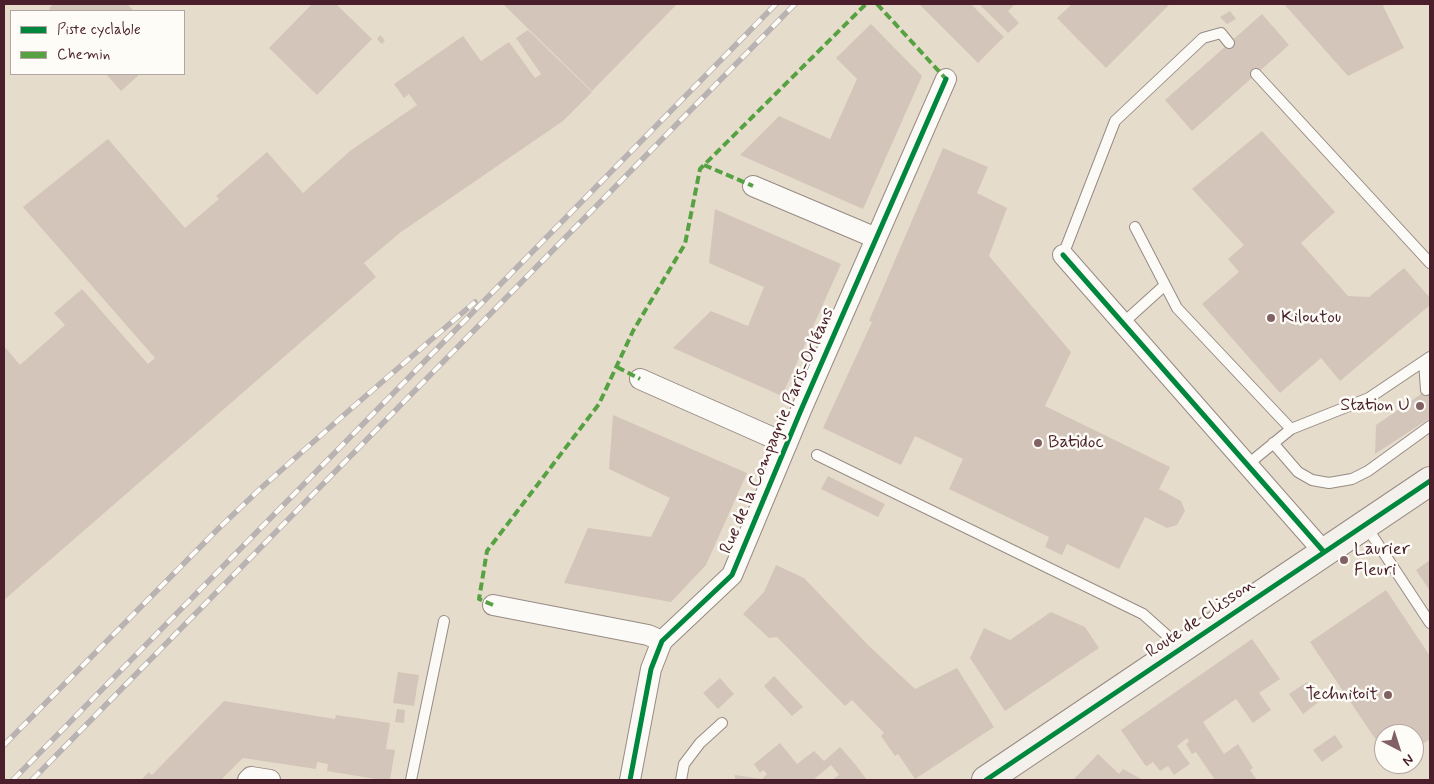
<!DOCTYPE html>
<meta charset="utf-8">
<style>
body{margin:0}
#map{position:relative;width:1434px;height:784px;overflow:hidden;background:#e6dccb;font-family:Mynerve,sans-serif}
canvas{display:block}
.frame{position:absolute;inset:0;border:5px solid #4a1f2b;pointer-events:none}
.legend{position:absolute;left:10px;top:10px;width:175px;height:65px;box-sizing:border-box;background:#fdfcf7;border:1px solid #b5a4a5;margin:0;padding:6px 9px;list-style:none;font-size:15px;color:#4a1f2b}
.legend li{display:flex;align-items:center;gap:10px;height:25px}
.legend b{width:25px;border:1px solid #b5a4a5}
.north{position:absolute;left:1374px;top:724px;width:50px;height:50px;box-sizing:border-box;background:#fdfcf7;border:1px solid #b5a4a5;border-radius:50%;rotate:140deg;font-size:14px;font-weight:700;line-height:20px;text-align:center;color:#4a1f2b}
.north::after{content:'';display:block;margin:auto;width:18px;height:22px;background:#816163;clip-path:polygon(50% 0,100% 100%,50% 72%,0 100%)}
</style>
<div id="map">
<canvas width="1434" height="784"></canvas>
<div class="frame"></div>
<ul class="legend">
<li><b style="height:6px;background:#00873e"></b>Piste cyclable</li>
<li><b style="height:6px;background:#56a243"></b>Chemin</li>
</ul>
<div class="north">N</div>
</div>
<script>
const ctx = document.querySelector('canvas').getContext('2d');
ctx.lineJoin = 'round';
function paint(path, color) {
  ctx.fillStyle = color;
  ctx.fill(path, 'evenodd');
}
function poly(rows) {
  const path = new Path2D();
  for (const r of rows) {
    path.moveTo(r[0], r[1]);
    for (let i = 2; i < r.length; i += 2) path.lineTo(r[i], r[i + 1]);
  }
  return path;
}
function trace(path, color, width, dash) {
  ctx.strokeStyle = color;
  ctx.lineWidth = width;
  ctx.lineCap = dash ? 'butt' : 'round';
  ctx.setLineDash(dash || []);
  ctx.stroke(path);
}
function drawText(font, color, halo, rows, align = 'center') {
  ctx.font = font + ' Mynerve,sans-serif';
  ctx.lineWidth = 5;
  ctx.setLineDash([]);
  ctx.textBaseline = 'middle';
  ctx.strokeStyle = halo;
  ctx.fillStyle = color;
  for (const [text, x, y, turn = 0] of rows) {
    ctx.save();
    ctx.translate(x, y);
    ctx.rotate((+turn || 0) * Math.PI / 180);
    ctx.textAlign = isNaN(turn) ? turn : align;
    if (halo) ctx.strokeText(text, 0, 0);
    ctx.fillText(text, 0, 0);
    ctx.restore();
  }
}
const building = poly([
 [54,4,127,4,134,11,51,11,49,8],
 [312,4,336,4,372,39,317,95,269,48],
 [503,4,677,4,592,91],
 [919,4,971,4,1004,37,978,63],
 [979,4,1015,4,1008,11,1019,23,1008,33],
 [1072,4,1170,4,1106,68,1057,18],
 [1284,4,1387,4,1383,6,1404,48,1348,76],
 [1230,11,1236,19,1227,24,1220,17],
 [1262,14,1289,45,1192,131,1165,100],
 [871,24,922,76,863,209,740,155,779,116,830,139,857,79,836,58],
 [528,30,592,92,563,121,401,232,364,263,376,277,4,600,4,346,20,365,65,325,54,313,82,289,148,364,155,358,23,207,108,139,185,228,219,199,216,196,267,152,303,193,350,151,417,105,409,94,404,98,394,84,463,36,481,61,509,42,535,78,541,74,516,38],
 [380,35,385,40,382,44,377,39],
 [106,74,140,74,121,91],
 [1262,131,1335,212,1301,243,1348,296,1369,297,1404,268,1430,298,1430,305,1340,381,1321,358,1280,393,1202,304,1239,272,1228,259,1244,245,1192,189],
 [943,148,988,167,977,193,1007,208,989,256,1071,352,1045,406,1170,467,1159,489,1181,501,1185,511,1177,525,1167,528,1145,517,1119,569,1067,544,1062,555,1045,547,1049,537,949,489,963,459,915,436,901,465,823,428,872,322,869,321,871,316],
 [715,209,841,264,782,396,673,348,711,311,748,326,764,287,709,263],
 [1430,388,1430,418,1375,454,1376,425],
 [613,415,747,473,706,565,671,602,564,583,588,528,651,537,670,498,609,469],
 [828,476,885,504,878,517,821,489],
 [1430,560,1430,591,1416,570],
 [776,565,804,578,867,644,915,689,957,668,994,727,915,779,898,754,895,756,881,736,884,733,852,700,845,706,777,637,769,638,743,614,764,592],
 [1386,590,1430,656,1430,739,1414,750,1414,734,1384,734,1384,752,1310,642],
 [1051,612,1085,627,1099,648,1005,711,970,658,984,628,1010,640],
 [1252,639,1280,679,1259,693,1271,710,1253,723,1236,699,1203,722,1224,754,1238,744,1253,768,1250,770,1257,780,1215,780,1196,752,1192,754,1186,744,1189,742,1187,738,1177,746,1190,764,1174,775,1168,766,1160,771,1153,762,1147,766,1145,765,1121,730],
 [398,672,419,675,414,706,393,703],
 [774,676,803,707,792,716,764,686],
 [720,678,734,694,718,709,703,693],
 [1307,682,1320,701,1303,714,1289,694],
 [224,701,335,719,336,715,390,723,386,749,395,750,390,780,382,780,327,771,328,764,317,762,316,769,243,758,221,780,141,780,149,772,152,775],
 [397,709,405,710,404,723,395,722],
 [1335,735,1343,747,1322,762,1313,750],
 [780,743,797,764,814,751,824,761,840,747,855,764,867,780,832,780,839,775,831,765,813,780,735,780,735,775,762,779,767,774,763,770,760,773,754,764],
 [1098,754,1119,774,1123,769,1143,780,1134,780,1132,779,1131,780,1073,780]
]);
const lane = poly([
 [1256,74,1430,263],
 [1135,227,1177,308,1291,429],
 [1063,255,1115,121,1203,38,1221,33,1229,43],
 [1123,323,1165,285],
 [1424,361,1426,390],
 [1273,443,1298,472,1312,480,1329,483,1352,479,1368,471,1430,426],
 [817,455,1143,614,1181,648],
 [1247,465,1291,429,1369,398,1430,357],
 [1366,526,1430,623],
 [411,780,444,621],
 [681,780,684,764,700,743,722,723]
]);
const street = poly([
 [753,186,876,238],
 [1063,255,1324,552],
 [640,379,787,444],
 [493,605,648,635,662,641],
 [248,780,251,777,270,780],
 [630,780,651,669,662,641,732,575,801,410,946,79]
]);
const secondary = poly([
 [986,780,1430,481]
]);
const rail = poly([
 [4,745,217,530,260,489,353,407,475,302],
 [13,780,776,4],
 [32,780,795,4]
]);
const quiet = poly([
 [877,4,946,79],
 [704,165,753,186],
 [617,367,640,379],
 [493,605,479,599,487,551,599,404,633,331,685,244,700,169,866,4]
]);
const cycleway = poly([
 [1063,255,1324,552],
 [630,780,651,669,662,641,732,575,801,410,946,79],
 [986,780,1430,481]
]);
const markers = [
 [1271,318,5,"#816163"],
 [1420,406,5,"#816163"],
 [1038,443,5,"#816163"],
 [1344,560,5,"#816163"],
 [1388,695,5,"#816163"]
];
const poiNames = [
 ["Kiloutou",1281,318],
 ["Station U",1410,406,"right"],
 ["Batidoc",1048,443],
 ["Laurier",1354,550],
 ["Fleuri",1354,571],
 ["Technitoit",1378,695,"right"]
];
const streetNames = [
 ["Rue de la Compagnie Paris-Orléans",778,431,-67],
 ["Route de Clisson",1201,619,-34]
];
paint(building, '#d4c5ba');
trace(lane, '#978b84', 12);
trace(street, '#978b84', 22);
trace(secondary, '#978b84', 30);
trace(lane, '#fbfaf7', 10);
trace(street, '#fbfaf7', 20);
trace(secondary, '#f4f1ec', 28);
trace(rail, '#b9b2b2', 5.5);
trace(rail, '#fdfcf7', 4, [11]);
trace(quiet, '#56a243', 4, [8, 4]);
trace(cycleway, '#00873e', 5);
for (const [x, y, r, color] of markers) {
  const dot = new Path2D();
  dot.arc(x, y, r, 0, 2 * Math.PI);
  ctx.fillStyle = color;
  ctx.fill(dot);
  trace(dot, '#fdfcf7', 2);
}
drawText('18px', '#4a1f2b', '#fdfcf7', poiNames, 'left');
drawText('18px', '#4a1f2b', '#fdfcf7', streetNames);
</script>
